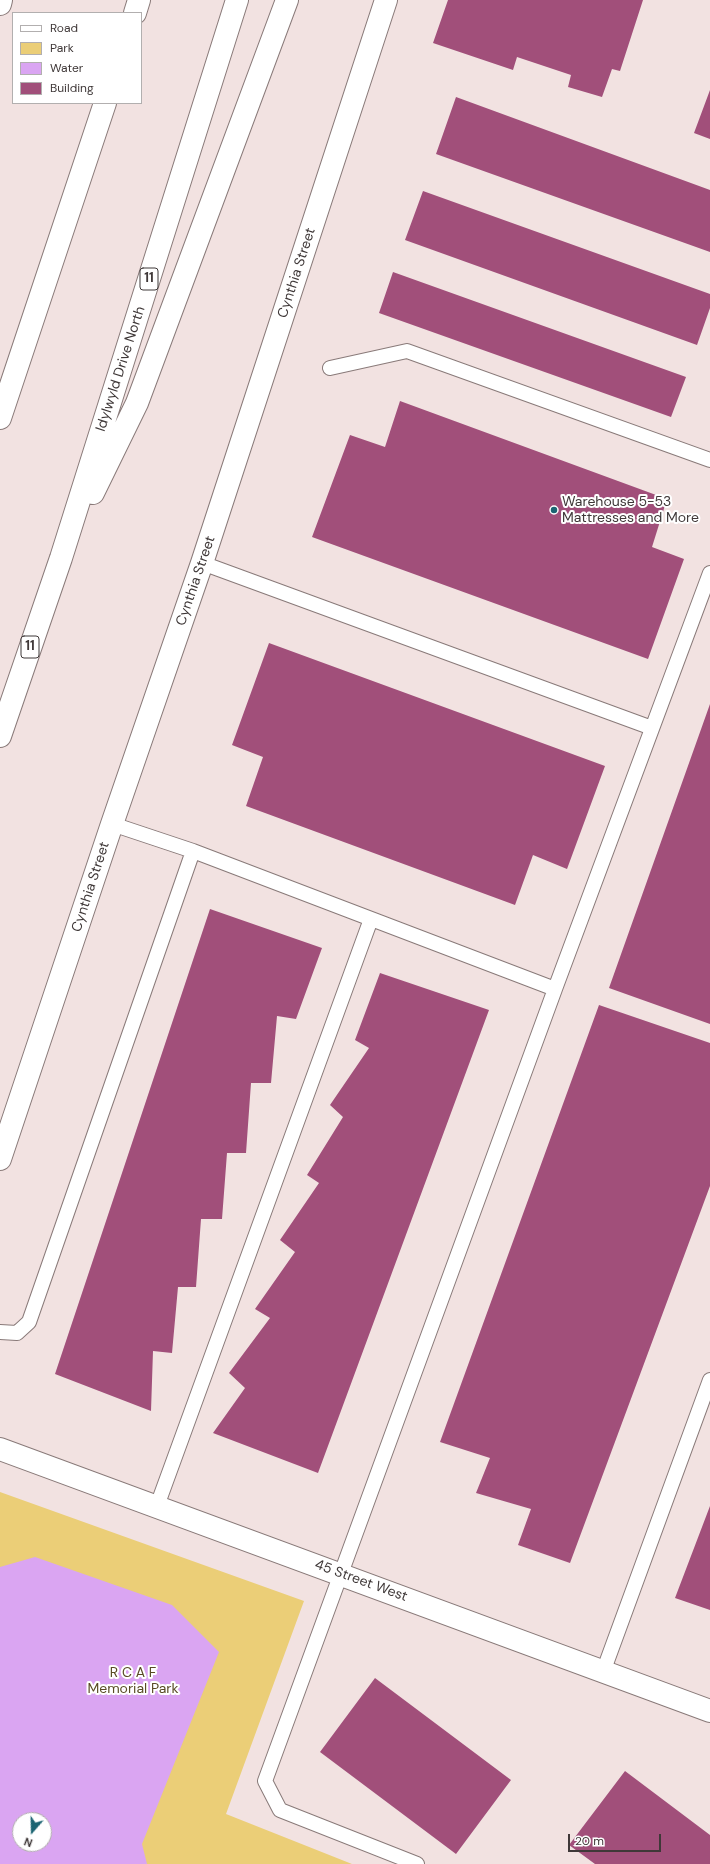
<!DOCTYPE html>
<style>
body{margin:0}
#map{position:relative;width:710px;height:1864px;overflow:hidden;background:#f2e2e1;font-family:"DM Sans",sans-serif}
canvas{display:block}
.legend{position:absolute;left:12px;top:12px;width:130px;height:92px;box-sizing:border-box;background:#fff;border:1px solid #b2afaf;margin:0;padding:5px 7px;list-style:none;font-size:12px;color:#3f3838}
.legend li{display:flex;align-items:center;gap:8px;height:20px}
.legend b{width:20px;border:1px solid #b2afaf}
.north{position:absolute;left:12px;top:1812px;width:40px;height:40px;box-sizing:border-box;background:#fff;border:1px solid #b2afaf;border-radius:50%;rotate:200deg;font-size:11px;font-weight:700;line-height:16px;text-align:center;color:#3f3838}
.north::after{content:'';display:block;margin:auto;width:14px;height:18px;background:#1b6472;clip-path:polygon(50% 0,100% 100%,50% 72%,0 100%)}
.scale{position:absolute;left:568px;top:1834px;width:93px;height:18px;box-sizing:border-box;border:2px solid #3f3838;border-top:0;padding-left:5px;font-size:12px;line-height:14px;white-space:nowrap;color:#3f3838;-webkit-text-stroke:3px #fff;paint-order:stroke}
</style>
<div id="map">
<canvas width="710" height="1864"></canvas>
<ul class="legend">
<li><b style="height:5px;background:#fff"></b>Road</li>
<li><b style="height:11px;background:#ebce77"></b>Park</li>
<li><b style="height:11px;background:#daa5f2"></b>Water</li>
<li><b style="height:11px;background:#a14f7a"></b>Building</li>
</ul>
<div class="north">N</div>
<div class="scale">20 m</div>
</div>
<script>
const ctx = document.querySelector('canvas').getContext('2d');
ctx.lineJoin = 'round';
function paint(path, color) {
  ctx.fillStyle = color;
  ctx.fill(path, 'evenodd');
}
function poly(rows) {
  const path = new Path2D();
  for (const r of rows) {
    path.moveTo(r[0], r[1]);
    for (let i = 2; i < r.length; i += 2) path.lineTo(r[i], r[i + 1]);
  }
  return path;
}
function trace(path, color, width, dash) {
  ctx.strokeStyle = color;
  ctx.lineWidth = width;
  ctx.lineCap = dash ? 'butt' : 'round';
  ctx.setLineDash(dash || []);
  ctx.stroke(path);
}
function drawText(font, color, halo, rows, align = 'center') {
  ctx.font = font + ' "DM Sans",sans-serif';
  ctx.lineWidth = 4;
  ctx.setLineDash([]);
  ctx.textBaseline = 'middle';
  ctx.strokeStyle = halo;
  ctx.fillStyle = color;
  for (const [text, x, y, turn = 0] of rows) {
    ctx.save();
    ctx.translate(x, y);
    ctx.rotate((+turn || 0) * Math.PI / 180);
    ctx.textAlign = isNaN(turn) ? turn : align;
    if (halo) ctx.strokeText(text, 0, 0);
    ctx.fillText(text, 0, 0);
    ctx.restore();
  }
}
const green = poly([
 [0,1492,304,1601,226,1814,352,1864,0,1864],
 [20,1820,44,1820,44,1844,20,1844]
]);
const water = poly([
 [35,1557,172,1605,219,1652,142,1844,147,1864,0,1864,0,1567],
 [20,1820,44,1820,44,1844,20,1844]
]);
const building = poly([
 [448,0,643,0,620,71,612,69,602,97,568,87,571,75,517,57,513,70,433,43],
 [710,90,710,139,694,133],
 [456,97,710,190,710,252,436,154],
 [423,191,710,294,710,308,697,345,405,240],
 [393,272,686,377,671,417,379,313],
 [400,401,667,499,652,547,684,559,648,659,312,537,350,435,385,447],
 [269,643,605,766,567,869,533,855,515,905,246,806,263,757,232,745],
 [710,704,710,1024,609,988],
 [210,909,322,948,296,1019,277,1016,271,1083,251,1083,246,1153,227,1153,222,1219,201,1219,196,1287,178,1287,172,1353,153,1351,151,1411,55,1374],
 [380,973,489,1010,318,1473,213,1433,245,1388,229,1373,270,1318,255,1309,295,1252,280,1240,319,1183,307,1175,343,1117,330,1105,369,1048,355,1040],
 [599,1005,710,1043,710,1186,570,1563,518,1545,531,1509,476,1493,490,1458,440,1442],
 [710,1506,710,1610,675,1598],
 [375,1678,511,1780,456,1854,320,1752],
 [625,1771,710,1835,710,1864,595,1864,569,1845]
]);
const service = poly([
 [330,368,407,351,710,460],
 [202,563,652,728],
 [112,824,193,851,555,989,710,573],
 [0,1332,17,1333,29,1322,193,851],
 [157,1506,371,919],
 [603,1672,710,1380],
 [417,1864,280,1810,265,1781,555,989]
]);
const minor = poly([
 [0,4,1,0],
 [0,1159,112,824,202,563,386,0],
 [0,1449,710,1711]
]);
const motorway = poly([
 [135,13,139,0],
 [0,418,105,103],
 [93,493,137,403,287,0],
 [0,736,61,558,237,0]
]);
const markers = [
 [554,510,4,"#1b6472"]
];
const shields = [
 [149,279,18],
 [30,647,18]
];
const shieldNames = [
 ["11",149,279],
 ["11",30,647]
];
const streetNames = [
 ["Cynthia Street",297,273,-72],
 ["Idylwyld Drive North",121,369,-72],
 ["Cynthia Street",196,581,-71],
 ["Cynthia Street",91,887,-72],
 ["45 Street West",361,1581,20]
];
const poiNames = [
 ["Warehouse 5-53",562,502],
 ["Mattresses and More",562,518]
];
const parkNames = [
 ["R C A F",133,1673],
 ["Memorial Park",133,1689]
];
paint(green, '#ebce77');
paint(water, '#daa5f2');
paint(building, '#a14f7a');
trace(service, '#897a79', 16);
trace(minor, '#897a79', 24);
trace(motorway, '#897a79', 24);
trace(service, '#fff', 14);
trace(minor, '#fff', 22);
trace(motorway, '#fff', 22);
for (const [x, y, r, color] of markers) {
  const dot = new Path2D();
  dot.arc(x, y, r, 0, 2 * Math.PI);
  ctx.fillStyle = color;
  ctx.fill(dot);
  trace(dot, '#fff', 1.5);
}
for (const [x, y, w] of shields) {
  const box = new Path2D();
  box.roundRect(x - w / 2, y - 11, w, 22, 3);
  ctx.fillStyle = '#fff';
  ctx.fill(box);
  trace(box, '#3f3838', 1);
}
drawText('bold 13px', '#3f3838', null, shieldNames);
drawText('14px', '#3f3838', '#fff', streetNames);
drawText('14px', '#3f3838', '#fff', poiNames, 'left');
drawText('14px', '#584b24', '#fff', parkNames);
</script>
